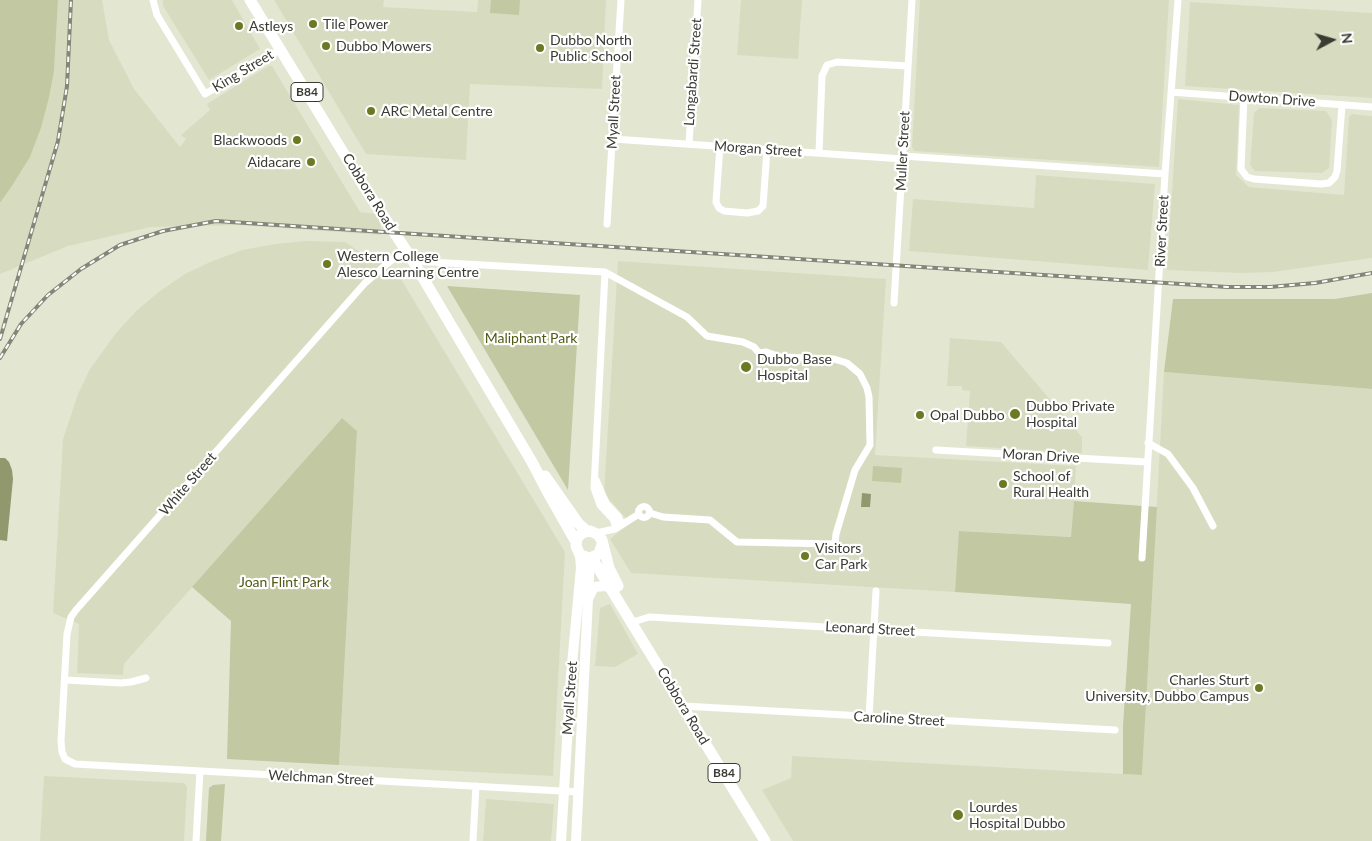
<!DOCTYPE html>
<style>
body{margin:0}
#map{position:relative;width:1372px;height:841px;overflow:hidden;background:#e3e7d2;font-family:Lato,sans-serif}
canvas{display:block}
.north{position:absolute;left:1307px;top:15px;width:50px;height:50px;-webkit-text-stroke:4px #fff;paint-order:stroke;rotate:84deg;font-size:14px;font-weight:700;line-height:20px;text-align:center;color:#3a3b33}
.north::after{content:'';display:block;margin:auto;width:18px;height:22px;background:#3a3b33;clip-path:polygon(50% 0,100% 100%,50% 72%,0 100%)}
</style>
<div id="map">
<canvas width="1372" height="841"></canvas>
<div class="north">N</div>
</div>
<script>
const ctx = document.querySelector('canvas').getContext('2d');
ctx.lineJoin = 'round';
function paint(path, color) {
  ctx.fillStyle = color;
  ctx.fill(path, 'evenodd');
}
function poly(rows) {
  const path = new Path2D();
  for (const r of rows) {
    if (r.length === 3) {
      path.moveTo(r[0] + r[2], r[1]);
      path.arc(r[0], r[1], r[2], 0, 2 * Math.PI);
      continue;
    }
    path.moveTo(r[0], r[1]);
    for (let i = 2; i < r.length; i += 2) path.lineTo(r[i], r[i + 1]);
  }
  return path;
}
function trace(path, color, width, dash) {
  ctx.strokeStyle = color;
  ctx.lineWidth = width;
  ctx.lineCap = dash ? 'butt' : 'round';
  ctx.setLineDash(dash || []);
  ctx.stroke(path);
}
function drawText(font, color, halo, rows, align = 'center') {
  ctx.font = font + ' Lato,sans-serif';
  ctx.lineWidth = 4.5;
  ctx.setLineDash([]);
  ctx.textBaseline = 'middle';
  ctx.strokeStyle = halo;
  ctx.fillStyle = color;
  for (const [text, x, y, turn = 0] of rows) {
    ctx.save();
    ctx.translate(x, y);
    ctx.rotate((+turn || 0) * Math.PI / 180);
    ctx.textAlign = isNaN(turn) ? turn : align;
    if (halo) ctx.strokeText(text, 0, 0);
    ctx.fillText(text, 0, 0);
    ctx.restore();
  }
}
const built = poly([
 [58,0,102,0,109,40,134,89,180,147,186,139,181,135,210,110,207,104,268,66,272,66,360,212,376,214,380,223,382,235,238,225,151,227,68,246,0,274,0,203,12,186,30,157,41,128,49,98,54,72],
 [163,0,232,0,260,49,209,80,163,6],
 [274,0,384,0,383,7,477,12,478,0,606,0,602,89,470,84,466,160,366,154],
 [741,0,802,0,798,59,737,55],
 [920,0,1169,0,1159,167,914,151,912,147],
 [1190,2,1372,13,1372,98,1185,86],
 [1178,99,1239,105,1236,175,1249,187,1344,195,1349,117,1352,114,1372,116,1372,258,1273,272,1240,273,1167,270],
 [1259,108,1326,111,1332,120,1329,168,1322,173,1255,171,1250,165,1254,113],
 [1036,175,1155,184,1148,270,909,251,913,199,1034,208],
 [305,241,345,242,369,258,395,269,565,552,553,776,339,765,357,432,342,418,124,664,123,675,77,673,79,624,53,613,63,439,78,394,90,369,116,333,136,311,160,291,185,274,210,262,242,250,275,244],
 [618,261,886,279,875,455,1076,466,1072,537,960,531,955,592,631,573,610,539,630,523,604,493],
 [950,338,1001,342,1082,437,1082,453,966,446,970,391,962,390,962,386,947,386],
 [1164,372,1372,389,1372,841,793,841,762,790,791,778,792,756,1142,775],
 [610,604,638,654,615,667,595,666,600,608],
 [44,776,184,783,187,787,184,841,40,841],
 [486,799,554,804,551,841,483,841]
]);
const green = poly([
 [0,0,58,0,54,72,49,98,41,128,30,157,12,186,0,203],
 [491,0,520,0,519,15,490,13],
 [447,286,580,295,568,490],
 [1372,293,1372,389,1164,372,1173,299,1335,299],
 [342,418,357,431,339,765,227,759,231,621,192,587],
 [873,466,902,468,901,483,872,481],
 [1074,501,1157,507,1142,775,1123,774,1123,726,1131,604,955,592,959,531,1071,537],
 [225,784,221,841,206,841,209,788,213,785]
]);
const water = poly([
 [0,458,5,458,9,462,12,470,13,479,7,541,0,540],
 [862,493,871,494,870,507,861,507]
]);
const street = poly([
 [153,0,157,15,205,94,281,49],
 [1171,92,1372,107],
 [1244,97,1241,169,1247,177,1254,179,1321,184,1329,183,1335,177,1337,171,1342,105],
 [613,139,903,159],
 [689,144,698,0],
 [720,146,716,202,719,208,724,211,747,213,758,211,763,206,767,149],
 [819,153,822,76,827,65,837,62,908,66],
 [903,156,1165,174],
 [607,224,621,0],
 [406,250,388,263,365,283,76,610,71,617,67,634,61,741,62,752,65,759,75,764,579,792],
 [413,261,605,272,687,317,707,336,743,342,754,347,759,353,766,352,781,357,834,359,847,363,860,374,867,388,869,397,870,445,855,470,836,534,835,544,737,542,710,520,663,517,650,513],
 [605,272,594,488,600,505,613,519,616,528],
 [894,303,912,0],
 [1148,443,1168,454,1193,488,1213,526],
 [936,450,1147,462],
 [596,480,606,503,618,516,622,524],
 [644,512,5.5],
 [596,533,615,529,639,514],
 [1142,558,1165,174,1178,0],
 [633,622,649,617,1108,643],
 [65,680,121,683,131,682,146,678],
 [683,706,1115,730],
 [869,717,876,591],
 [196,841,200,771],
 [473,841,476,786]
]);
const secondary = poly([
 [589,597,594,587,605,586,612,588],
 [561,841,571,675,581,568,580,555],
 [576,841,590,558]
]);
const primary = poly([
 [250,0,363,185,413,261,532,462,546,489,576,542],
 [545,476,578,523,587,531],
 [602,544,599,554,590,558,580,555,576,546,577,538,582,533,590,531,597,534,602,540,609,568,618,586],
 [592,558,765,841]
]);
const rail = poly([
 [0,339,58,141,67,86,71,0],
 [0,358,21,324,48,295,81,269,120,245,163,231,216,221,1227,287,1270,287,1315,283,1372,273]
]);
const markers = [
 [313,24,5,"#6d7823"],
 [239,26,5,"#6d7823"],
 [326,46,5,"#6d7823"],
 [540,48,5,"#6d7823"],
 [371,111,5,"#6d7823"],
 [297,140,5,"#6d7823"],
 [311,162,5,"#6d7823"],
 [327,264,5,"#6d7823"],
 [746,367,6,"#6d7823"],
 [1015,414,6,"#6d7823"],
 [920,415,5,"#6d7823"],
 [1003,484,5,"#6d7823"],
 [805,556,5,"#6d7823"],
 [1259,688,5,"#6d7823"],
 [958,815,6,"#6d7823"]
];
const shields = [
 [307,92,32],
 [724,773,32]
];
const shieldNames = [
 ["B84",307,92],
 ["B84",724,773]
];
const poiNames = [
 ["Tile Power",323,24],
 ["Astleys",249,26],
 ["Dubbo North",550,40],
 ["Public School",550,56],
 ["Dubbo Mowers",336,46],
 ["ARC Metal Centre",381,111],
 ["Blackwoods",287,140,"right"],
 ["Aidacare",301,162,"right"],
 ["Western College",337,256],
 ["Alesco Learning Centre",337,272],
 ["Dubbo Base",757,359],
 ["Hospital",757,375],
 ["Dubbo Private",1026,406],
 ["Hospital",1026,422],
 ["Opal Dubbo",930,415],
 ["School of",1013,476],
 ["Rural Health",1013,492],
 ["Visitors",815,548],
 ["Car Park",815,564],
 ["Charles Sturt",1249,680,"right"],
 ["University, Dubbo Campus",1249,696,"right"],
 ["Lourdes",969,807],
 ["Hospital Dubbo",969,823]
];
const streetNames = [
 ["King Street",243,71,-31],
 ["Longabardi Street",693,72,-86],
 ["Dowton Drive",1272,99,4],
 ["Myall Street",614,112,-87],
 ["Morgan Street",758,149,4],
 ["Muller Street",903,151,-87],
 ["Cobbora Road",369,192,58],
 ["River Street",1162,231,-87],
 ["Moran Drive",1041,456,3],
 ["White Street",188,484,-49],
 ["Leonard Street",870,629,3],
 ["Myall Street",570,698,-86],
 ["Cobbora Road",683,706,59],
 ["Caroline Street",899,719,3],
 ["Welchman Street",321,778,3]
];
const parkNames = [
 ["Maliphant Park",531,338],
 ["Joan Flint Park",284,582]
];
paint(built, '#d7dcc0');
paint(green, '#c1c8a2');
paint(water, '#91986e');
trace(street, '#fff', 7);
trace(secondary, '#fff', 10);
trace(primary, '#fff', 11);
trace(rail, '#848678', 4);
trace(rail, '#fff', 2, [5.5]);
for (const [x, y, r, color] of markers) {
  const dot = new Path2D();
  dot.arc(x, y, r, 0, 2 * Math.PI);
  ctx.fillStyle = color;
  ctx.fill(dot);
  trace(dot, '#fff', 2);
}
for (const [x, y, w] of shields) {
  const box = new Path2D();
  box.roundRect(x - w / 2, y - 9.5, w, 19, 4);
  ctx.fillStyle = '#fff';
  ctx.fill(box);
  trace(box, '#3a3b33', 1);
}
drawText('bold 12px', '#3a3b33', null, shieldNames);
drawText('14px', '#3a3b33', '#fff', poiNames, 'left');
drawText('14px', '#3a3b33', '#fff', streetNames);
drawText('14px', '#515914', '#fff', parkNames);
</script>
